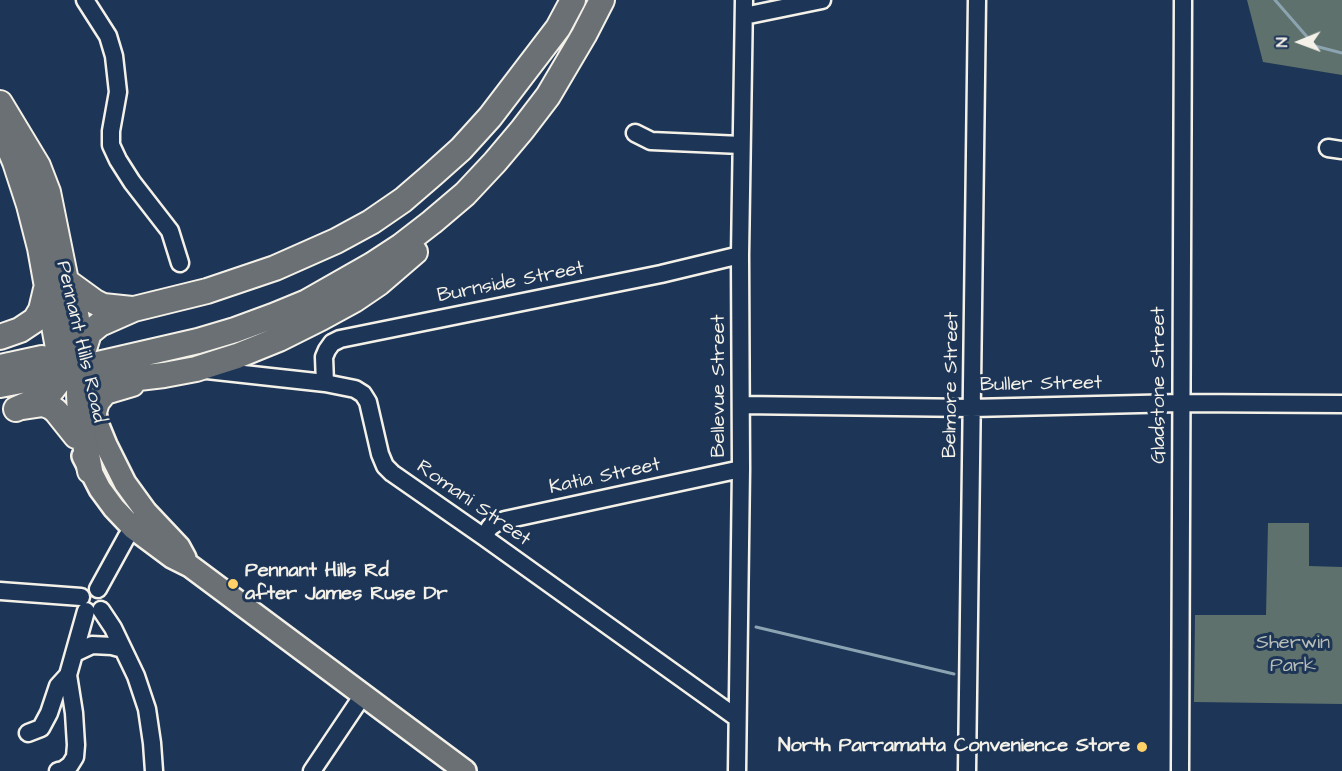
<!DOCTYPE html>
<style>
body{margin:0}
#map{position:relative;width:1342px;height:771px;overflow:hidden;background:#1d3557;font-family:"Architects Daughter",sans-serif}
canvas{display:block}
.north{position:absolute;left:1270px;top:12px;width:60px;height:60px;-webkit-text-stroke:4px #1d3557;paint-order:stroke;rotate:269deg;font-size:16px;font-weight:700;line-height:24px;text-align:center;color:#f4f1e8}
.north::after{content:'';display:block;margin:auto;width:21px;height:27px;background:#f4f1e8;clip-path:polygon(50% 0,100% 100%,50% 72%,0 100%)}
</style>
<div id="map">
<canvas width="1342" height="771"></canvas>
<div class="north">N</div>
</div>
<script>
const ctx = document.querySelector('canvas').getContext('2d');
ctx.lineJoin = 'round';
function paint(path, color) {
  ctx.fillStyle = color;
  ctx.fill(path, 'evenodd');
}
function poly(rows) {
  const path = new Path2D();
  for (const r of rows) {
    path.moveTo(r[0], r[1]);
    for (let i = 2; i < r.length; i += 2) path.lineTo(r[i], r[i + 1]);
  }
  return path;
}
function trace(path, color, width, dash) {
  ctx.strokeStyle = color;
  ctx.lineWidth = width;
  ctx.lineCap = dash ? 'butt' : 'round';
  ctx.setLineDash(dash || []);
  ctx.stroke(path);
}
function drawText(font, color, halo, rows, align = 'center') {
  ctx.font = font + ' "Architects Daughter",sans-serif';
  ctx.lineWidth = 6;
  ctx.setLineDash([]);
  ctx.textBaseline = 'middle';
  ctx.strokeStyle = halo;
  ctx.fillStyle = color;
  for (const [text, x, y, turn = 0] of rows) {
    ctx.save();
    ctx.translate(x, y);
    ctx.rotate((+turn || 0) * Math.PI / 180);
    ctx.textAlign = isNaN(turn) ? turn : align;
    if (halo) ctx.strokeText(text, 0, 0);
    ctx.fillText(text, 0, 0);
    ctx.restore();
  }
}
const green = poly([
 [1247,0,1342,0,1342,75,1263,62],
 [1268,523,1309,523,1309,566,1342,567,1342,704,1194,702,1195,615,1266,615]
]);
const stream = poly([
 [1275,0,1315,46,1342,53],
 [756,627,954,674]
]);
const minor = poly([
 [85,0,108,36,114,56,118,92,111,131,111,145,118,160,132,182,170,231,180,263],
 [744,16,822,0],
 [635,133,651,141,741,145],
 [1328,148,1342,150],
 [207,370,325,383,355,389,363,394,368,402,380,454,385,466,392,473,484,537,737,718],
 [325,383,324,357,327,350,332,343,340,339,661,274,740,255],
 [741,405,972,408,1181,403,1342,404],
 [484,537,490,527,496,523,505,520,741,469],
 [98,589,126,538,139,520],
 [0,591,81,597],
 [101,610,113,628,136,676,147,709,152,743,154,771],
 [75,653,92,645,112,646,123,649],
 [28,733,41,728,49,713,58,686,68,675],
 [58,771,63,770,70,765,75,757,76,745,74,713,68,675,86,611],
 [312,771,363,695],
 [737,771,741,469,740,255,744,0],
 [967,771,977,0],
 [1180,771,1183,0]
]);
const major = poly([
 [90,396,99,428,106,445,125,483,146,512,179,547,185,558],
 [83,456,100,489,114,508,133,528,172,557,190,566,465,771]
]);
const highway = poly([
 [0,103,38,166,48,192,66,281,73,298,83,351],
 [0,126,15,162,29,205,40,248,63,376],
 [66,281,95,302,103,306,132,309],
 [54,326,69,351,92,374,104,378,115,380,130,379,164,375,196,369,237,356,279,339,321,318,354,300,379,283,415,252],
 [0,337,20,330,35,320,41,310,46,289],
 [98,364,198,341,235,330,273,316,307,302,372,265,401,246,432,222,465,194,495,162,522,130,548,96,584,35,602,0],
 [0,367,42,358],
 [0,385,47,376],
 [23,407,43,404,51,407,56,411,76,436],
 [16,409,37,400,52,390,63,376,68,360],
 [94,412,97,402,105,392,132,384],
 [90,471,80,416,79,394,80,362,89,333,100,324,134,309,207,291,275,268,336,241,371,222,403,200,432,175,461,149,490,117,558,28,573,0]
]);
const markers = [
 [233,584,6,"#ffd166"],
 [1142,747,6,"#ffd166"]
];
const streetNames = [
 ["Burnside Street",511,283,-11],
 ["Pennant Hills Road",80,342,77],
 ["Belmore Street",952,385,-89],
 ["Buller Street",1041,385,-1],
 ["Gladstone Street",1160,385,-90],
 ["Bellevue Street",720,386,-90],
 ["Katia Street",605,477,-12],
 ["Romani Street",473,504,35]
];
const poiNames = [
 ["Pennant Hills Rd",245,572],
 ["after James Ruse Dr",245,595],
 ["North Parramatta Convenience Store",1130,747,"right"]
];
const parkNames = [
 ["Sherwin",1293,644],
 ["Park",1293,667]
];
paint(green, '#5e716c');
trace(stream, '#8ca4b1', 3);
trace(minor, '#f4f1e8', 21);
trace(major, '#f4f1e8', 26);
trace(highway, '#f4f1e8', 28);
trace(minor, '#1d3557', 16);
trace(major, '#6a7074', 21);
trace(highway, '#6a7074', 24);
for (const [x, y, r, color] of markers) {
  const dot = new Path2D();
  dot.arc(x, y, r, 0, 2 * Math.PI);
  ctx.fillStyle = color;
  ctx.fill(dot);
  trace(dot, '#1d3557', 2);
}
drawText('20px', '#f4f1e8', '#1d3557', streetNames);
drawText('bold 20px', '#f4f1e8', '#1d3557', poiNames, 'left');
drawText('20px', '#b8beb6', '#1d3557', parkNames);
</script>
